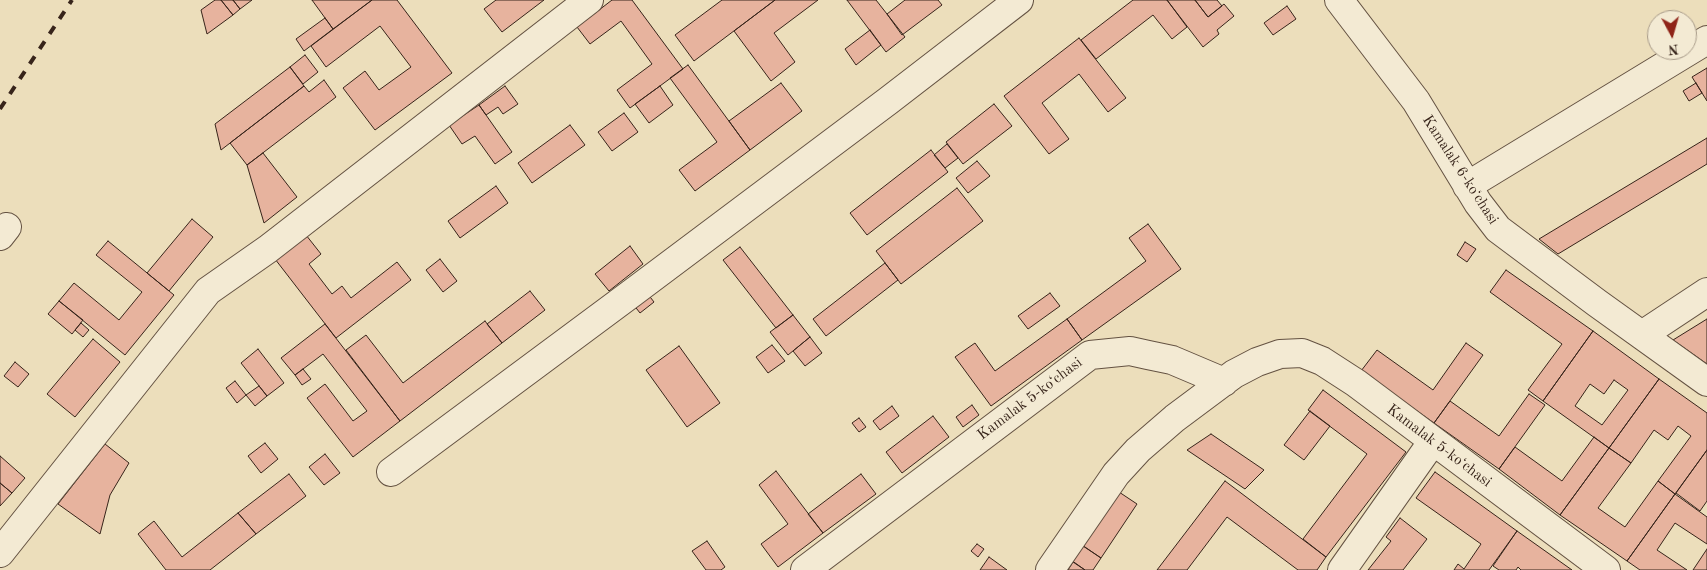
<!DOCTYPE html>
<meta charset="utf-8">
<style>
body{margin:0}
#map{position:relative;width:1707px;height:570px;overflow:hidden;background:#ecdebb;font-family:"Old Standard TT",serif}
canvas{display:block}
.north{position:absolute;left:1647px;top:10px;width:50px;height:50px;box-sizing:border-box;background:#f3ead3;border:1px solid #a89b89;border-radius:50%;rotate:174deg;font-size:14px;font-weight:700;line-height:20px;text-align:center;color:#37241a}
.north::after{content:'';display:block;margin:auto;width:18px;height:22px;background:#8f2418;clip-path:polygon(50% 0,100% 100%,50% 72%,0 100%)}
</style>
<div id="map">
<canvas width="1707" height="570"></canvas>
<div class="north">N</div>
</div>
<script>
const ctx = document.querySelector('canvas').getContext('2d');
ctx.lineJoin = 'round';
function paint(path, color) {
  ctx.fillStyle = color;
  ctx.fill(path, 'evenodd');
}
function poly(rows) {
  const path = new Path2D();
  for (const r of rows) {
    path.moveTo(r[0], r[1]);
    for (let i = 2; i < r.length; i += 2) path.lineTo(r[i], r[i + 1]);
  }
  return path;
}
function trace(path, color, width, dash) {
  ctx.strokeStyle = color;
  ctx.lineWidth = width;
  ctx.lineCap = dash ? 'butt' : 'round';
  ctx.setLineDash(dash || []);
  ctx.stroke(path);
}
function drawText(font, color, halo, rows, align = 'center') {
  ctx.font = font + ' "Old Standard TT",serif';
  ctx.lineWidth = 5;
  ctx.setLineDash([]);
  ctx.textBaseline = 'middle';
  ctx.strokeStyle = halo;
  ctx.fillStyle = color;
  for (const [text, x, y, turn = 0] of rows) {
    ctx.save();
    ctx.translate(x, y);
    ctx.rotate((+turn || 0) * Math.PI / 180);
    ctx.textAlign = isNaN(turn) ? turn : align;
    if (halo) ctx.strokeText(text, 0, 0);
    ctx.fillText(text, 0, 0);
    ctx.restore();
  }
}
const building = poly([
 [215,0,221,0,233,15,207,34,201,10,215,0],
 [221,0,233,0,240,9,233,15,221,0],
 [233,0,252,0,240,9,233,0],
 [312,0,372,0,333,29,312,0],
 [372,0,397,0,452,73,375,130,343,88,365,71,379,90,411,67,380,26,326,67,311,46,372,0],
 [496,0,544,0,502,32,484,9,496,0],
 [612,0,632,0,683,69,630,108,617,90,652,64,621,21,590,44,577,27,612,0],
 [722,0,775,0,694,61,675,35,722,0],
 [775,0,818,0,774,33,795,62,771,81,734,31,775,0],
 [847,0,876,0,905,37,886,52,847,0],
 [905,0,938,0,942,5,902,35,887,14,905,0],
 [1133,0,1167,0,1187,27,1172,39,1153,15,1096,59,1081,40,1133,0],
 [1167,0,1195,0,1208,17,1224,4,1234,16,1217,30,1219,34,1203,47,1167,0],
 [1195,0,1217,0,1222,6,1208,17,1195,0],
 [1287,6,1296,19,1273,35,1264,23,1287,6],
 [325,18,333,29,304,51,296,39,325,18],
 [870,30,881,45,856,65,845,49,870,30],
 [1079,38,1126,98,1108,112,1079,74,1042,103,1069,139,1049,154,1004,96,1079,38],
 [305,55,318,72,303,84,290,67,305,55],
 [688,65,750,150,695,191,679,170,717,142,670,78,688,65],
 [290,67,304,86,221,150,215,124,290,67],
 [1707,68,1707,101,1692,77,1707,68],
 [324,80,336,97,247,165,230,143,304,86,309,92,324,80],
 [781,83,802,111,750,150,729,121,781,83],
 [1696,83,1702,93,1689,101,1683,91,1696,83],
 [505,86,518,104,503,114,498,107,486,115,479,105,505,86],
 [660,86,673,105,649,123,635,104,660,86],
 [994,104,1012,126,963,164,946,142,994,104],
 [479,105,512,152,495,164,475,136,462,144,449,125,479,105],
 [624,113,638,132,612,151,598,132,624,113],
 [570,125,585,145,532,183,518,163,570,125],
 [1707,138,1707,164,1558,254,1539,239,1707,138],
 [947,144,958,158,945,168,934,155,947,144],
 [931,150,948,172,867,235,850,213,931,150],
 [263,153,297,197,264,223,247,165,263,153],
 [977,161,990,176,968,193,956,178,977,161],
 [496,186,508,203,460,238,448,221,496,186],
 [957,188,983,221,901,284,876,251,957,188],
 [192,219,213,237,169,291,147,273,192,219],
 [1148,224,1181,269,1082,340,1067,319,1146,261,1129,238,1148,224],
 [306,235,321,254,309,264,332,294,342,286,351,298,397,262,411,280,336,338,275,259,306,235],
 [108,241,174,295,125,355,59,301,74,283,119,320,142,292,96,255,108,241],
 [1465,242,1476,249,1467,262,1457,255,1465,242],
 [630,246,643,264,609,291,595,274,630,246],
 [740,247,793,315,776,328,723,260,740,247],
 [440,259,457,281,443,292,426,270,440,259],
 [885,263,898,280,826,336,813,319,885,263],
 [1506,270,1593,331,1543,401,1528,390,1562,344,1490,292,1506,270],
 [530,291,545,310,502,343,487,324,530,291],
 [647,293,654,302,640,313,633,304,647,293],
 [1050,293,1060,306,1028,329,1018,316,1050,293],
 [59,301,83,320,72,334,48,314,59,301],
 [793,315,810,337,788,355,770,332,793,315],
 [1067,319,1082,340,991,406,955,357,975,343,995,371,1067,319],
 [1707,319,1707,364,1673,340,1707,319],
 [485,321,502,343,400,421,346,350,366,335,403,383,485,321],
 [81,323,89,330,83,337,75,330,81,323],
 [325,324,400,421,353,457,307,398,325,384,353,421,367,411,323,354,295,375,281,358,325,324],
 [1593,331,1659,379,1609,448,1543,401,1593,331],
 [1614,380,1628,390,1602,425,1575,406,1590,384,1604,394,1614,380],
 [810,337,822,353,805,366,793,351,810,337],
 [93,339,120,362,75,417,47,394,93,339],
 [1466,343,1483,355,1434,423,1361,371,1377,350,1433,390,1466,343],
 [772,345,785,361,768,373,756,357,772,345],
 [679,346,720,403,687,427,646,370,679,346],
 [258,349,284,383,267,396,241,363,258,349],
 [15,362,29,374,18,387,4,376,15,362],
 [303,369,311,379,302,385,295,375,303,369],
 [1659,379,1707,413,1707,450,1675,494,1658,481,1691,436,1678,426,1668,440,1654,430,1631,463,1609,448,1659,379],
 [235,381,246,395,237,403,226,388,235,381],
 [259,386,267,396,255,406,246,395,259,386],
 [1323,390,1406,452,1326,557,1303,539,1367,454,1308,410,1323,390],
 [1529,394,1545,405,1499,469,1434,423,1450,401,1499,436,1529,394],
 [972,405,979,415,963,427,956,417,972,405],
 [892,406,899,416,880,430,873,421,892,406],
 [1310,411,1330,426,1304,460,1284,445,1310,411],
 [933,416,949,437,902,473,886,452,933,416],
 [859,418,866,427,859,432,852,423,859,418],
 [1211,434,1264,470,1245,489,1187,450,1211,434],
 [1594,437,1609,448,1560,515,1499,469,1515,447,1562,481,1594,437],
 [265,443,278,459,261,473,248,456,265,443],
 [105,444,129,463,110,495,100,534,58,504,105,444],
 [1609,448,1631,463,1598,508,1625,527,1658,481,1675,494,1627,561,1560,515,1609,448],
 [1707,450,1707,501,1700,511,1676,493,1707,450],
 [325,454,340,473,324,485,309,467,325,454],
 [0,456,25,478,12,493,0,483,0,456],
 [776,471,823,533,778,567,761,544,788,524,759,485,776,471],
 [1435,472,1517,531,1489,570,1454,570,1458,564,1464,569,1481,544,1416,498,1435,472],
 [289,474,306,496,256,534,238,513,289,474],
 [861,474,876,494,823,533,808,514,861,474],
 [1225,481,1326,557,1317,570,1298,570,1227,517,1187,570,1157,570,1225,481],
 [0,483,12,493,0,506,0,483],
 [1116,490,1137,504,1101,558,1080,544,1116,490],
 [1675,494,1707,517,1707,544,1675,523,1657,550,1687,570,1640,570,1627,561,1675,494],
 [238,513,256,534,210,570,166,570,138,534,154,521,182,557,238,513],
 [1400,518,1427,539,1403,570,1368,570,1391,541,1386,537,1400,518],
 [1517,531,1572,570,1521,570,1518,567,1516,570,1499,570,1493,566,1517,531],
 [707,541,725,567,721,570,706,570,692,551,707,541],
 [977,544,984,549,978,557,971,551,977,544],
 [1082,545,1101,558,1093,570,1085,570,1071,560,1082,545],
 [1707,549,1707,570,1693,570,1707,549],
 [989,557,1007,570,980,570,989,557],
 [1073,562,1085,570,1068,570,1073,562]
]);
const minor = poly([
 [1339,0,1416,101,1478,203,1498,229,1597,303,1707,382],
 [1467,186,1707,40],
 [0,236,7,227],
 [1642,335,1707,292],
 [391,472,632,293,888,101,1019,0],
 [0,553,208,291,268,249,589,0],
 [805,570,1090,355,1130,351,1148,355,1172,360,1224,382],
 [1050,570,1116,474,1138,450,1175,418,1234,374,1257,362,1280,354,1302,353,1322,361,1356,383,1606,570],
 [1342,570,1433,441]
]);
const rail = poly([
 [0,109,72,0]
]);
const streetNames = [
 ["Kamalak 6-koʻchasi",1460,170,57],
 ["Kamalak 5-koʻchasi",1030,399,-37],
 ["Kamalak 5-koʻchasi",1439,446,37]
];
paint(building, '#e7b39e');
trace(building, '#37241a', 1);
trace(minor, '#645242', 30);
trace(minor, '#f3ead3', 28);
trace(rail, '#37241a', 4, [9, 9]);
drawText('15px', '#37241a', '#f3ead3', streetNames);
</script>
